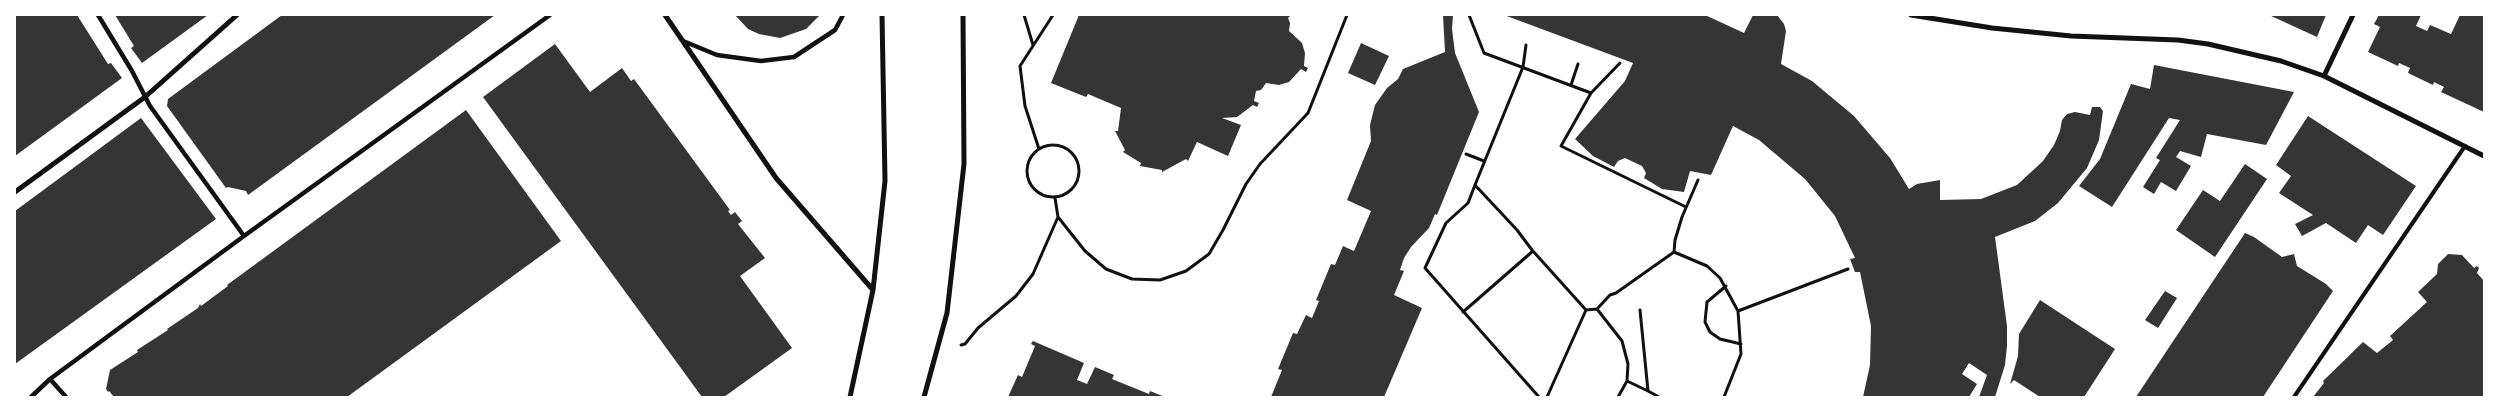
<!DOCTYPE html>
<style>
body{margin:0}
#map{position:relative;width:2499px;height:412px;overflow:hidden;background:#fff;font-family:"IBM Plex Sans",sans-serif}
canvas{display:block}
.frame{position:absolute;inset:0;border:16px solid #fff;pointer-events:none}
</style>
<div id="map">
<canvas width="2499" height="412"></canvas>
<div class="frame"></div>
</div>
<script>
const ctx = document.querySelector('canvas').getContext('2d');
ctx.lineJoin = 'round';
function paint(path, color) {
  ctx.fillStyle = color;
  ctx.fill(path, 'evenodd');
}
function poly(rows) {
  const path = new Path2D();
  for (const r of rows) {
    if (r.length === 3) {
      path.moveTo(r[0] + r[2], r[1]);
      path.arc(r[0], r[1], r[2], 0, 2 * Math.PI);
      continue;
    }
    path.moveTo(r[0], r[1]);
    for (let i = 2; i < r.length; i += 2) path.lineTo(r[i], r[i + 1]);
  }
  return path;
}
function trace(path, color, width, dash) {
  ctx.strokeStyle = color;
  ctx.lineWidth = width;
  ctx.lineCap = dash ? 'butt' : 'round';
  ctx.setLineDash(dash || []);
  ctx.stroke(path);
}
const building = poly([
 [15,15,77,15,108,64,111,63,122,78,15,156],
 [115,15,208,15,142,63,131,48,134,46],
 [282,15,495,15,248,195,246,191,228,187,226,188,167,106,168,99],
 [735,15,820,15,806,29,780,38,759,34,748,29],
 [1079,15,1291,15,1288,18,1290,23,1289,31,1302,43,1305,53,1304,66,1308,68,1306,72,1301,69,1289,82,1279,85,1266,83,1261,90,1256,91,1254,101,1259,103,1257,107,1253,105,1237,117,1222,118,1241,125,1228,156,1197,142,1188,161,1186,159,1162,172,1162,170,1140,166,1141,163,1123,152,1125,150,1115,131,1118,131,1121,108,1088,94,1086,97,1051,83],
 [1443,15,1453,15,1452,29,1455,53,1479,112,1437,215,1435,214,1429,228,1411,247,1404,258,1400,270,1404,271,1394,295,1422,308,1384,397,1271,397,1282,370,1278,369,1293,333,1297,334,1306,315,1312,318,1319,301,1316,300,1331,264,1335,265,1343,246,1354,251,1371,211,1347,200,1371,141,1370,125,1375,105,1387,88,1398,79,1403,69,1445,52],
 [1504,15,1705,15,1744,33,1753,15,1777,15,1784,24,1786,31,1781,64,1812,81,1854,116,1890,158,1909,189,1917,184,1940,180,1940,200,1981,199,2017,185,2043,161,2054,145,2060,131,2062,120,2067,114,2075,112,2090,115,2092,107,2100,107,2103,111,2099,140,2087,168,2058,203,2035,221,1995,237,2007,326,2007,346,2005,365,1995,397,1979,397,1987,375,1969,363,1962,374,1977,384,1969,397,1863,397,1870,365,1871,326,1860,272,1855,272,1850,259,1855,258,1835,216,1805,179,1759,140,1733,126,1711,175,1690,171,1684,192,1662,189,1644,178,1646,173,1642,166,1625,158,1618,161,1614,167,1593,156,1575,139,1625,81,1633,63],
 [2269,15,2326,15,2317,37],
 [2379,15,2421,15,2416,26,2427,31,2430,25,2451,34,2460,15,2484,15,2484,112,2441,92,2444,87,2434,82,2433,85,2408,73,2410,68,2399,63,2398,66,2368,52,2380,27,2374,24],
 [1361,43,1389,56,1375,85,1348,73],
 [555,44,590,92,622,68,631,81,634,79,730,210,728,211,731,215,735,212,742,221,738,224,765,258,740,276,792,348,724,397,702,397,483,97],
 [2154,65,2294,92,2266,145,2207,134,2201,157,2180,151,2176,157,2191,166,2176,191,2161,182,2154,194,2143,187,2160,160,2156,158,2180,120,2169,118,2112,207,2079,186,2100,159,2131,84,2150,89],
 [466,110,561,241,347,397,114,397,109,391,108,392,106,389,110,370,138,352,137,350,168,330,167,329,198,308,200,304,201,306,228,286,227,285],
 [2308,116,2416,186,2383,235,2368,225,2356,243,2326,223,2302,236,2295,224,2313,215,2279,193,2291,176,2276,165],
 [141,118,216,219,15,364,15,211],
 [2245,164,2267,179,2215,257,2176,230,2203,190,2220,201],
 [2245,233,2254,237,2282,257,2294,254,2297,266,2326,284,2333,291,2263,397,2136,397],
 [2448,254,2462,255,2474,268,2477,266,2479,268,2477,273,2484,281,2484,397,2313,397,2324,383,2323,381,2363,342,2377,353,2393,340,2390,336,2427,302,2418,292,2437,274,2438,264],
 [2165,291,2177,298,2158,328,2145,320],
 [2040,300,2115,349,2084,397,2040,397,2014,380,2010,384,2018,356,2019,334],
 [1033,341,1084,363,1077,380,1087,384,1095,367,1114,375,1112,379,1149,394,1150,391,1165,397,1008,397,1018,375,1022,377,1035,346,1031,344]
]);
const path = poly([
 [1024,15,1033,45],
 [1469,15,1484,53,1591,93],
 [1526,45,1523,67,1475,185,1517,230,1532,250,1586,310],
 [1620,63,1591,93,1561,146,1686,207],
 [1571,85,1578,64],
 [1053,171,26],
 [1039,149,1025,106,1020,66,1053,15],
 [1466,154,1484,161],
 [1475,185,1468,203,1446,223,1425,268,1539,397],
 [1058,217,1085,251,1106,269,1132,279,1160,280,1186,271,1209,254,1223,230,1246,184,1260,164,1308,113,1347,15],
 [1674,252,1675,240,1682,217,1698,180],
 [1726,286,1707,302,1705,322,1710,332,1720,339,1741,344],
 [1597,309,1622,341,1628,364,1627,381],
 [1640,310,1648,391,1659,397],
 [1738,311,1848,269],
 [1463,312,1533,251],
 [961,345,965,344,978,328,1016,296,1033,274,1058,217,1055,198],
 [1547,397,1586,310,1597,309,1610,295,1616,293,1674,252,1707,266,1720,278,1738,311,1741,354,1724,397],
 [1618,397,1627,381,1648,391]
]);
const service = poly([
 [2294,397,2465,146]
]);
const pedestrian = poly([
 [98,15,132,71,150,106,244,236],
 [683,41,717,55,761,61,794,57,835,30,843,15],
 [50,379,66,397],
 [31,397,50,379,244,236,550,15]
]);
const minor = poly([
 [665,15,776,178,873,290],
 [1911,15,1992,28,2071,36,2178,40,2208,44,2281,61,2324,76,2484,156],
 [2324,76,2353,15],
 [15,192,145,97,237,15],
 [850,397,873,290,885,181,882,15],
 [924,397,947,313,964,164,963,15]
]);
paint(building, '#353535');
trace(path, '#111', 3);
trace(service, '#111', 4);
trace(pedestrian, '#111', 4.5);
trace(minor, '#111', 5);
</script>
